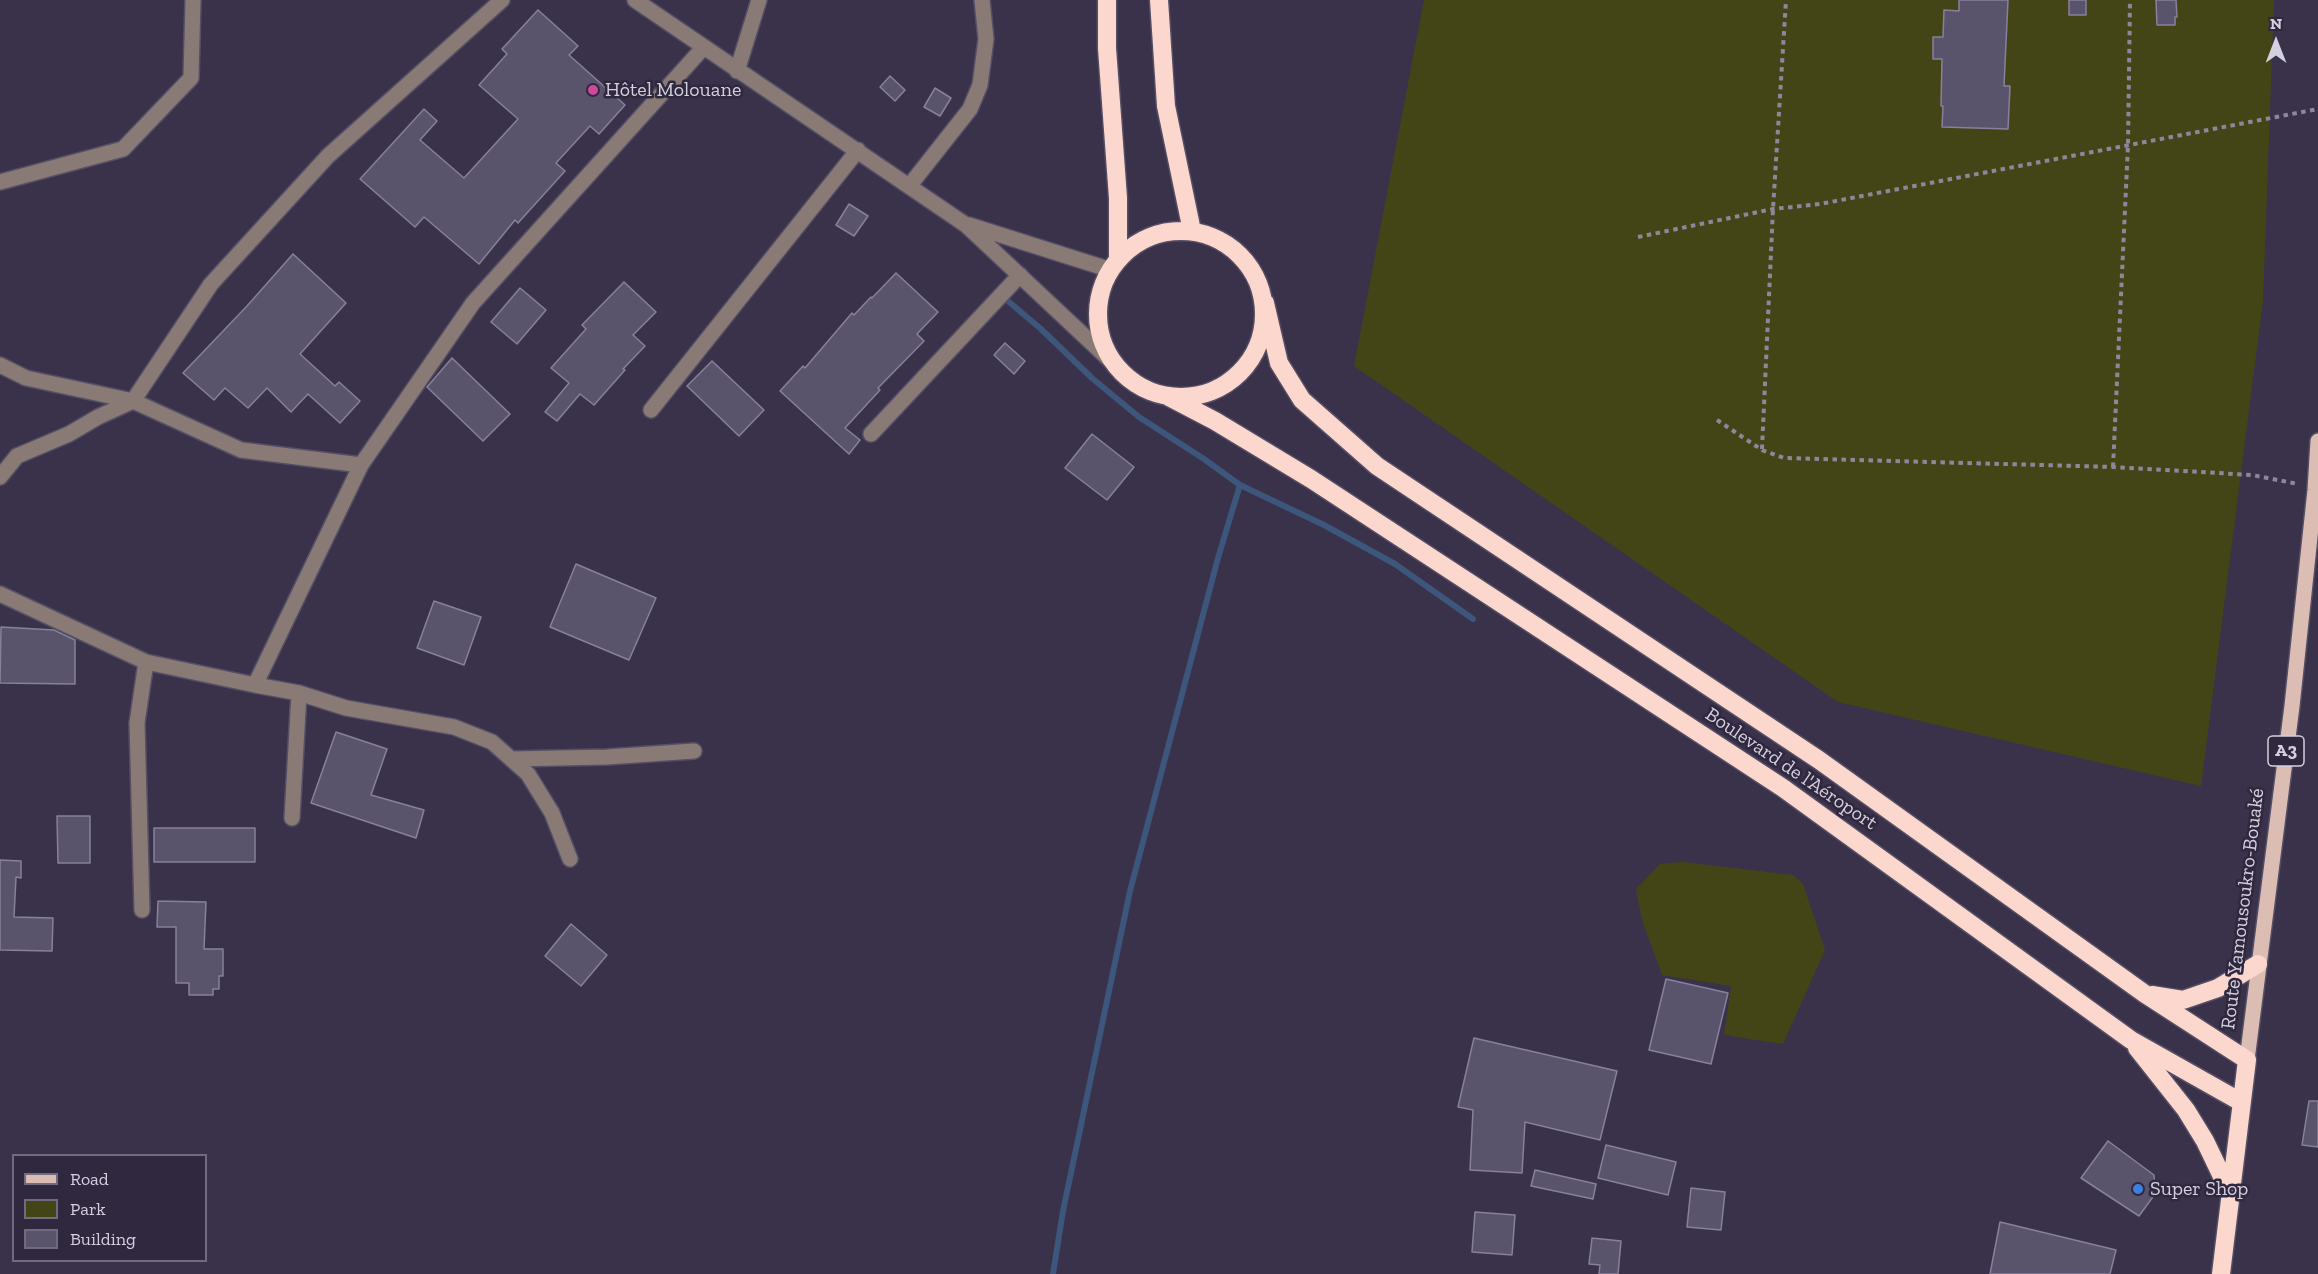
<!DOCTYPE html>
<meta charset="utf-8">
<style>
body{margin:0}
#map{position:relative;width:2318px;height:1274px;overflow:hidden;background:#39324a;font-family:"Zilla Slab",serif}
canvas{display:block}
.legend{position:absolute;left:12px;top:1154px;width:195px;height:108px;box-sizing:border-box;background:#2f283f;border:2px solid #716b7f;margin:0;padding:8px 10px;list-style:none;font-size:18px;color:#d4d0df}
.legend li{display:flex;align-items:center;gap:12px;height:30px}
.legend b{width:30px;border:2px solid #716b7f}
.north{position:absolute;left:2246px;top:12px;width:60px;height:60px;-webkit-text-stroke:4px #2f283f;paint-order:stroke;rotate:0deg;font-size:16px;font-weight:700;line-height:24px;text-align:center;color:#d4d0df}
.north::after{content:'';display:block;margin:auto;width:21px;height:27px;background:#d4d0df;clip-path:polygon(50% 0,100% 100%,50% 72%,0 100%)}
</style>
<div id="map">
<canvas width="2318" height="1274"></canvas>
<ul class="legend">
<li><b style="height:8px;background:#dbbdb4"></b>Road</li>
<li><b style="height:16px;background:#444517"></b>Park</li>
<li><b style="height:16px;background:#5a536c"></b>Building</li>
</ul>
<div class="north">N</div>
</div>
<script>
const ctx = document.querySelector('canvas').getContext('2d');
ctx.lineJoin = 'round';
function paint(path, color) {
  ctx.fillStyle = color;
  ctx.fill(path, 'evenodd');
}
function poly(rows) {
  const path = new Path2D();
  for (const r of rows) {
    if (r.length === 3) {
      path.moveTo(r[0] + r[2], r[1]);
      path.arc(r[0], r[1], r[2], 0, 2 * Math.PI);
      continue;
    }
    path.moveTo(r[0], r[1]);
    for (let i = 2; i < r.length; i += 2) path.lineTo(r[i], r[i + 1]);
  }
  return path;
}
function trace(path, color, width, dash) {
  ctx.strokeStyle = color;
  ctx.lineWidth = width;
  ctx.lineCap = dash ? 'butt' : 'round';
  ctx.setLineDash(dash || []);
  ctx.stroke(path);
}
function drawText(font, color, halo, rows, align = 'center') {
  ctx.font = font + ' "Zilla Slab",serif';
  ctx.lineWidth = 5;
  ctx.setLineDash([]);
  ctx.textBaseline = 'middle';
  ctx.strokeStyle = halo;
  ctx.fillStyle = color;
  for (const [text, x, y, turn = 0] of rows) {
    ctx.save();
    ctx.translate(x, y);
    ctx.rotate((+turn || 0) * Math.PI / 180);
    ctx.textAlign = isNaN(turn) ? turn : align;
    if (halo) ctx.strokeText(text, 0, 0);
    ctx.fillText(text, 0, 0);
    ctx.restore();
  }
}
const green = poly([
 [1424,0,2274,0,2263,300,2201,786,1838,702,1354,366],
 [1684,862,1793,875,1803,884,1825,950,1783,1044,1724,1035,1731,986,1662,975,1642,920,1636,889,1660,864]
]);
const stream = poly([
 [1002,296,1041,329,1093,379,1139,417,1204,459,1240,485,1324,525,1395,564,1473,619],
 [1053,1274,1063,1211,1130,891,1218,558,1240,485]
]);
const building = poly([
 [1959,0,2008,0,2004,86,2010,86,2008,129,1942,127,1943,106,1941,106,1942,59,1933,59,1933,37,1943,37,1944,10,1959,11,1959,0],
 [2069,0,2086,0,2086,15,2069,15,2069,0],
 [2156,0,2176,0,2177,17,2175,17,2175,25,2157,25,2156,0],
 [538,10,578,46,569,55,625,105,599,134,590,126,556,163,565,171,518,223,515,220,479,264,424,217,415,227,360,179,424,109,437,121,420,140,464,178,518,119,479,85,507,54,502,49,538,10],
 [890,76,905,90,895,101,880,87,890,76],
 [935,88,951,98,940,116,924,107,935,88],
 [849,204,868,216,854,236,836,225,849,204],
 [293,254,346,303,300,354,335,386,339,382,360,401,340,423,308,394,291,412,267,388,248,408,225,388,214,400,183,373,247,306,293,254],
 [896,273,938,312,917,334,924,341,878,388,880,390,845,428,860,440,849,454,780,391,803,366,805,368,852,313,854,315,871,297,872,298,896,273],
 [624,282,656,312,633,335,645,346,623,369,625,370,594,405,580,394,557,421,545,412,569,383,551,368,586,329,582,325,624,282],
 [520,288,546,310,517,344,491,322,520,288],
 [1005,343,1025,361,1014,374,994,355,1005,343],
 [452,358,510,414,483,441,427,387,452,358],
 [712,361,764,410,739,436,687,386,712,361],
 [1092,434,1134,467,1107,500,1065,468,1092,434],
 [576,564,656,598,629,660,550,627,576,564],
 [434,601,481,617,464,665,417,648,434,601],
 [1,627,54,630,75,640,75,684,0,683,1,627],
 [336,732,387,749,371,795,424,810,416,838,311,803,336,732],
 [57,816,90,816,90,863,58,863,57,816],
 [154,828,255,828,255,862,154,862,154,828],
 [0,860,21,861,21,878,16,877,14,917,53,918,52,951,0,950,0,860],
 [158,901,206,902,204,949,223,949,223,976,219,976,219,989,213,989,213,995,189,995,189,983,176,983,176,927,157,927,158,901],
 [571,924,607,955,581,986,545,956,571,924],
 [1666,979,1728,993,1711,1064,1649,1050,1666,979],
 [1474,1038,1617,1071,1600,1140,1525,1122,1522,1173,1470,1170,1473,1110,1458,1107,1474,1038],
 [2309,1101,2318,1101,2318,1147,2302,1145,2309,1101],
 [2108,1141,2154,1175,2155,1194,2139,1216,2081,1178,2108,1141],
 [1606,1145,1676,1162,1668,1195,1598,1178,1606,1145],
 [1535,1170,1596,1184,1593,1199,1531,1186,1535,1170],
 [1691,1188,1725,1192,1721,1230,1687,1227,1691,1188],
 [1475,1212,1515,1215,1512,1255,1472,1252,1475,1212],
 [2000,1222,2116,1250,2110,1274,1990,1274,2000,1222],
 [1592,1238,1621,1241,1618,1274,1599,1274,1600,1265,1589,1264,1592,1238]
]);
const path = poly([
 [1638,237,1773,209,1820,204,2318,109],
 [1717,420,1762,450,1784,458,2113,467,2252,475,2298,484],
 [1762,449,1773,209,1786,0],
 [2113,467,2128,145,2130,0]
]);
const minor = poly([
 [635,0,966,225,1112,362],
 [737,71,759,0],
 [0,182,123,149,191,78,193,0],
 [910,185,970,109,980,85,986,39,982,0],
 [969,225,1111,270],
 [0,365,26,378,133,401,241,450,361,465,473,303,703,48],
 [651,410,858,150],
 [871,434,1020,275],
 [0,477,17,456,69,434,98,417,133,401,211,284,328,156,502,0],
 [0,594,146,662,255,685,361,465],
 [255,685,299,693,346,708,454,727,492,742,528,774,552,813,570,859],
 [511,759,607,757,694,751],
 [292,818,299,693],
 [142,910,137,723,146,662]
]);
const major = poly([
 [2247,1060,2292,706,2315,490,2318,441]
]);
const highway = poly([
 [1107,0,1107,48,1118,198,1118,258],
 [1159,0,1166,106,1192,231],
 [1181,314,83],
 [1265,303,1279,363,1302,400,1377,466,1819,760,2145,994,2247,1060,2221,1274],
 [1169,397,1215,421,1311,479,1783,788,2131,1040,2241,1102],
 [2152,995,2183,1000,2218,988,2258,964],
 [2137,1048,2186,1110,2205,1141,2230,1193]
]);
const markers = [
 [593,90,6,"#d1479c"],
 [2138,1189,6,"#3f7fe0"]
];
const shields = [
 [2286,751,36]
];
const shieldNames = [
 ["A3",2286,751]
];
const poiNames = [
 ["Hôtel Molouane",605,90],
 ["Super Shop",2150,1189]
];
const streetNames = [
 ["Boulevard de l'Aéroport",1791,769,34],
 ["Route Yamousoukro-Bouaké",2243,909,-83]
];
paint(green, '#444517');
trace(stream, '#3d567c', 6);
paint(building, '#5a536c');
trace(building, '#88809c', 1.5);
trace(minor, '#554e65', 18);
trace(major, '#554e65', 18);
trace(highway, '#554e65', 21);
trace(path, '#8d879b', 4, [4.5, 4.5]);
trace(minor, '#897a76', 15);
trace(major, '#dbbdb4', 15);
trace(highway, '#fbd7cd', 18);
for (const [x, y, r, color] of markers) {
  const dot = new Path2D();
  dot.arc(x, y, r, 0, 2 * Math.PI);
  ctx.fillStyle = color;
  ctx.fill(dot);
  trace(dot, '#2f283f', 2);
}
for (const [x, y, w] of shields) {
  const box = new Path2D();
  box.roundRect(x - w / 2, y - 15, w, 30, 4.5);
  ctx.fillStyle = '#2f283f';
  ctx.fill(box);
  trace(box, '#d4d0df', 1.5);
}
drawText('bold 18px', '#d4d0df', null, shieldNames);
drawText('20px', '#d4d0df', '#2f283f', poiNames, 'left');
drawText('20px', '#d4d0df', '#2f283f', streetNames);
</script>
